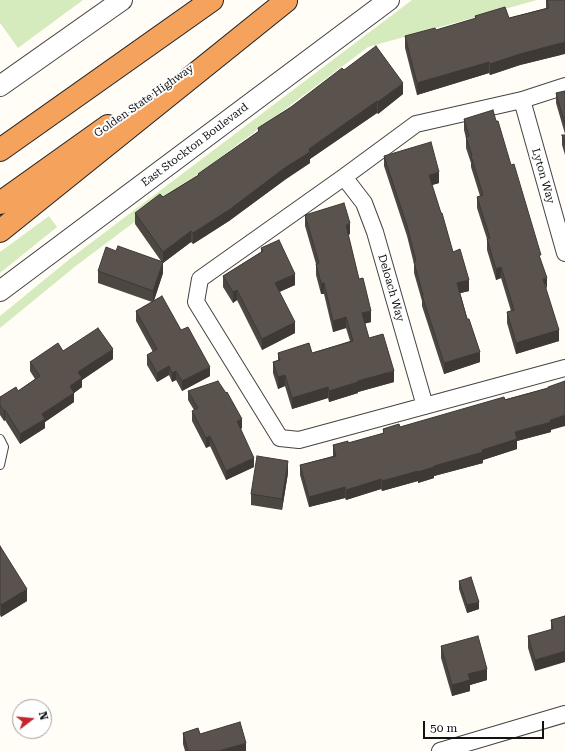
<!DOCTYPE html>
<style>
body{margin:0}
#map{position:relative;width:565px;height:751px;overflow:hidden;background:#fffdf5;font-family:"Roboto Serif",serif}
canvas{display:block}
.north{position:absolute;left:12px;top:699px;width:40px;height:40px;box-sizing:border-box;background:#fff;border:1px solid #a0a0a0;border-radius:50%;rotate:74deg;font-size:11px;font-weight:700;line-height:16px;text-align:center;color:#111}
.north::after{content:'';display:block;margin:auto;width:14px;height:18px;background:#c4262e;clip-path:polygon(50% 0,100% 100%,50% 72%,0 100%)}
.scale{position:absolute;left:423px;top:721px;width:121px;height:18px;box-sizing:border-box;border:2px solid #111;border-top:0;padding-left:5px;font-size:12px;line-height:14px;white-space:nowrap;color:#111;-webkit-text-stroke:3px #fff;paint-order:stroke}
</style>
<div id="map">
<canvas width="565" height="751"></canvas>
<div class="north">N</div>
<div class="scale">50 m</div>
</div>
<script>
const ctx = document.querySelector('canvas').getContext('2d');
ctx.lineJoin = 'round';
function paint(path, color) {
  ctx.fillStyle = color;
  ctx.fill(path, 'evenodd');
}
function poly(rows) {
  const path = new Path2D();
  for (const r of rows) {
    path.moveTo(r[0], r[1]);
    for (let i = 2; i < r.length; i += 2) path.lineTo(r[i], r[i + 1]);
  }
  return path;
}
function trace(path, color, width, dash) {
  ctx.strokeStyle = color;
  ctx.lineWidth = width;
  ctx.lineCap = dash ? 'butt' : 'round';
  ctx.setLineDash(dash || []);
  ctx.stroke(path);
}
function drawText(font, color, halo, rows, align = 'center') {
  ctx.font = font + ' "Roboto Serif",serif';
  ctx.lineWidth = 4;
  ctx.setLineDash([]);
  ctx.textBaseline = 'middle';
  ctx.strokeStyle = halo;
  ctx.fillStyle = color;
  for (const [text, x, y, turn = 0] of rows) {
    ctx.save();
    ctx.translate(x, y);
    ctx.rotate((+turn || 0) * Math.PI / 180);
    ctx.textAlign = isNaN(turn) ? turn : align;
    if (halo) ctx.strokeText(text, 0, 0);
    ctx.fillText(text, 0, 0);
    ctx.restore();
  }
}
const green = poly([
 [0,0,83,0,18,48,0,23],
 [412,0,537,0,368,47,77,265,0,328,0,316,71,258],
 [49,216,57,227,0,273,0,252]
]);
const service = poly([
 [0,439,4,447,0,465]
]);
const minor = poly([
 [565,86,522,100,416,124,344,177,200,279,196,302,280,438,299,440,565,368],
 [522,100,565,253],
 [344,177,364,203,375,232,425,406],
 [440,751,565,714]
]);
const tertiary = poly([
 [0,86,122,0],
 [0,291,389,0]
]);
const motorway = poly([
 [0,150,212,0],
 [0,203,108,126],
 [0,231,286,1]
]);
const wall = poly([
 [546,0,565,0,560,55,520,65,490,75,489,73,417,95,405,48,405,36,436,30,475,19,475,16,509,18,546,8],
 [344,70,403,94,378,114,377,113,310,159,310,163,286,179,229,221,193,244,191,242,163,263,163,273,154,301,181,330,210,376,182,391,176,380,172,382,169,375,157,382,147,365,147,355,153,352,136,321,136,311,152,302,98,283,98,271,116,251,161,261,135,224,135,213,163,197,198,175,198,174,258,132,258,128,291,107],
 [565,91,565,134,556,103,556,93],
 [464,119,541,261,546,289,559,341,516,354,507,323,507,312,511,311,501,278,496,280,487,250,487,239,477,208,477,197,480,196,471,167,471,163,466,148,466,138,464,130],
 [562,135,565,135,565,155,562,145],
 [384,156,439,183,432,185,453,252,469,291,460,293,480,362,444,374,422,306,422,301,414,273,414,264,407,236,384,166],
 [305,215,350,234,348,235,359,279,371,322,364,324,369,338,394,382,358,392,358,393,329,402,328,398,292,409,285,386,278,389,273,373,273,362,278,360,278,353,312,353,350,341,346,328,333,332,324,294,321,294,316,275,316,264,305,226],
 [261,248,295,285,279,292,295,333,262,350,237,300,233,303,223,287,223,276,261,252],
 [63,351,113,359,82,380,82,387,74,393,74,402,45,422,45,428,20,444,5,420,4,421,0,415,0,397,18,391,35,379,30,371,30,362],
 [548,387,551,432,517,441,517,449,483,460,483,463,434,476,434,478,418,483,418,481,382,491,381,489,346,500,345,498,309,507,300,475,300,465,333,456,333,445,348,443,383,434,383,429,400,427,548,388],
 [188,391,242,428,241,429,254,467,226,480,210,446,206,448,192,421,192,411,194,410,188,400],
 [288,473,282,510,251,505,251,494],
 [0,546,27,601,1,617,0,615],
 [459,581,479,609,467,613,459,589],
 [565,616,535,671,528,648,528,636,551,630,551,620],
 [441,646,487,680,470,685,470,691,452,696,441,658],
 [183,733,200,734,246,751,185,751,183,744]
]);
const shadedWall = poly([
 [565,42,565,54,520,65,490,75,490,64,520,54],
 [489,62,489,73,417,95,417,83],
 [403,83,403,94,378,114,378,102],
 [377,101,377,113,310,159,310,163,286,179,229,221,193,244,193,233,309,149],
 [439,172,439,183,429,186,429,175],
 [350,223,350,234,346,236,346,225],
 [191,231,191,242,163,263,163,273,153,303,153,291,163,263,163,252],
 [501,267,501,278,496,280,496,269],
 [295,274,295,285,275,294,275,283],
 [547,278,547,289,543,279],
 [469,280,469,291,457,294,457,283],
 [321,283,324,283,324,294,321,294],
 [237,290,237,300,233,303,233,292],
 [371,311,371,322,362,324,362,313],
 [346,317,346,328,333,332,333,321],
 [295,322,295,333,262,350,262,339],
 [559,330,559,341,516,354,516,343],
 [113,349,113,359,82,380,82,387,74,393,74,402,45,422,45,428,20,444,20,434,42,414,70,386,78,372],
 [480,352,480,362,444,374,444,363],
 [169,366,169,375,157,382,157,373],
 [210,367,210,376,182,391,182,381],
 [176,371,176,380,172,382,172,373],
 [394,371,394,382,358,392,358,393,329,402,329,391,358,381],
 [285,375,285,386,278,389,278,377],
 [328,387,328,398,292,409,292,398],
 [5,410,5,420,4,421,4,411],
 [565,415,565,426,551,430,551,432,517,441,517,449,483,460,483,463,434,476,434,478,418,483,418,472,434,466,482,450,515,432],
 [242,419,242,428,237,431,237,421],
 [210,436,210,446,206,448,206,438],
 [254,458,254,467,226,480,226,471],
 [288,461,288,473,282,510,282,499],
 [418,471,418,481,382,491,382,481],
 [381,479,381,489,346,500,346,490],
 [345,487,345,498,309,507,309,497],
 [27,589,27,601,1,617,1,605],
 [479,602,479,609,467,613,467,605],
 [565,651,565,662,535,671,535,660],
 [487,669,487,680,470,685,470,691,452,696,452,685,468,674],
 [246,743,246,751,219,751]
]);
const building = poly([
 [547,0,565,0,565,42,520,54,490,64,489,62,417,83,405,36,435,28,436,30,476,18,475,16,505,7,509,18,549,8,547,0],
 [376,46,403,83,378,102,377,101,309,149,310,152,286,167,229,210,193,233,191,231,163,252,135,213,160,194,163,197,199,175,198,174,259,131,258,128,291,107,342,68,344,70,376,46],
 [565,91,565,124,556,93,565,91],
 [493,110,496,121,498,121,511,165,514,164,541,255,539,255,547,278,543,279,559,330,516,343,507,312,514,310,501,267,496,269,487,239,490,238,477,197,483,195,471,156,472,155,466,137,469,136,464,119,493,110],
 [562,135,565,135,565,145,562,135],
 [431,142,439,172,429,175,441,213,442,213,453,252,460,249,469,280,457,283,467,319,469,319,480,352,444,363,422,295,423,295,414,262,416,261,407,226,384,156,431,142],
 [344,203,350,223,346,225,359,279,363,278,371,311,362,313,369,338,383,334,394,371,358,381,358,382,329,391,328,387,292,398,285,375,278,377,273,362,280,360,278,353,309,343,312,353,353,341,346,317,333,321,324,283,321,283,316,264,319,263,305,215,344,203],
 [279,240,295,274,275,283,295,322,262,339,237,290,233,292,223,276,263,251,261,248,279,240],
 [118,246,163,262,153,291,98,271,106,247,116,251,118,246],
 [162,296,181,330,188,327,210,367,182,381,176,371,172,373,169,366,157,373,147,355,157,349,136,311,162,296],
 [98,328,113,349,78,372,82,378,70,386,74,393,42,414,45,419,20,434,5,410,4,411,0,405,0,397,16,387,18,391,40,376,30,362,58,343,63,351,98,328],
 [218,381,226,393,227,392,242,419,237,421,254,458,226,471,210,436,206,438,192,411,198,408,188,391,218,381],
 [565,381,565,415,550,420,551,422,515,432,517,439,482,450,483,452,434,466,434,467,418,472,418,471,382,481,381,479,346,490,345,487,309,497,300,465,336,456,333,445,348,441,348,443,384,433,383,429,399,424,400,427,504,397,505,400,548,388,548,387,565,381],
 [257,456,288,461,282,499,251,494,257,456],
 [0,546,27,589,1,605,0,603,0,546],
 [471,577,479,602,467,605,459,581,471,577],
 [565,616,565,651,535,660,528,636,553,629,551,620,565,616],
 [478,636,487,669,468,674,470,680,452,685,441,646,478,636],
 [240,722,246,743,219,751,188,751,183,733,198,728,200,734,240,722]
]);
const streetNames = [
 ["Golden State Highway",144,101,-35],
 ["East Stockton Boulevard",195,145,-37],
 ["Lyton Way",543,176,74],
 ["Deloach Way",391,288,74]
];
paint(green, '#d5ebbd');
trace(service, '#444', 10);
trace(minor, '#444', 18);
trace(tertiary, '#444', 22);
trace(motorway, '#222', 24);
trace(service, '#fff', 8);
trace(minor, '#fff', 16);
trace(tertiary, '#fff', 20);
trace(motorway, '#f5a25d', 22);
paint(wall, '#4d4742');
paint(shadedWall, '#3f3936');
paint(building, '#5a524d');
trace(building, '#3f3936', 1);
drawText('11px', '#111', '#fff', streetNames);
</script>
